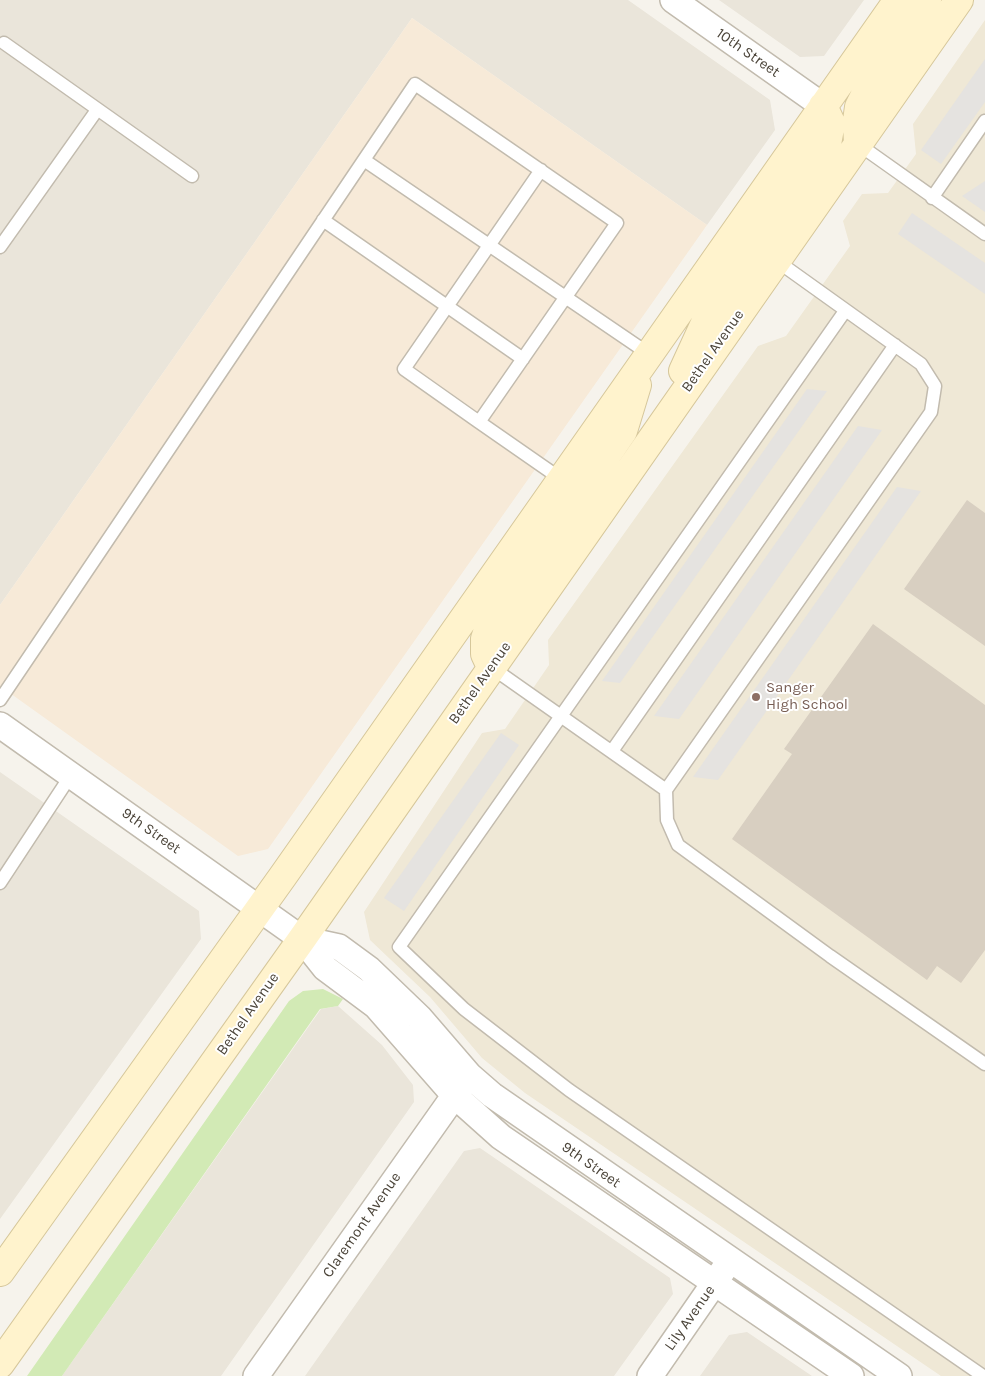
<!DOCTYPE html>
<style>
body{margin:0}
canvas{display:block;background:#f6f3ec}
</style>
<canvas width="985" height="1376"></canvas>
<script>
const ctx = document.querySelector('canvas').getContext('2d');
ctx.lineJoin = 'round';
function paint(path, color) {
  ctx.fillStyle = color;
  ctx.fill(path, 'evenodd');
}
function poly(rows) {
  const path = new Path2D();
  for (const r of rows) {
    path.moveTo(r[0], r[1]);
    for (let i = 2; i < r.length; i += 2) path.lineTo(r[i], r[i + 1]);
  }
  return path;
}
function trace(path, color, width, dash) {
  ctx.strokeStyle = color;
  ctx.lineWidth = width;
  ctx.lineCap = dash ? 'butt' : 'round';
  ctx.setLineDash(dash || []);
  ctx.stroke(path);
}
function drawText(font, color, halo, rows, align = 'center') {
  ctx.font = font + ' Karla,sans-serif';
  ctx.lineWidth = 4;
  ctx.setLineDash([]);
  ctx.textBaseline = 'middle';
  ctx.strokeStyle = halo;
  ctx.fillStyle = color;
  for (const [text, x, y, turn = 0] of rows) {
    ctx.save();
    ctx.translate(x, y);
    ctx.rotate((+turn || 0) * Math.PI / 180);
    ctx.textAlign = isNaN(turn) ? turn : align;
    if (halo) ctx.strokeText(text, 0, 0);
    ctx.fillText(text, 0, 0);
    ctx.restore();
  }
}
const residential = poly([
 [0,0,628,0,770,100,775,130,707,225,412,18,0,605],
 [719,0,864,0,824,56,800,57],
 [0,772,199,911,201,939,0,1219],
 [338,1006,382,1045,413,1085,414,1102,221,1376,62,1376,321,1009],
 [480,1148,670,1278,673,1294,614,1376,305,1376,464,1151],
 [747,1332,812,1376,700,1376,729,1335]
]);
const commercial = poly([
 [412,18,707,225,268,849,238,856,0,686,0,605]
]);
const education = poly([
 [985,20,985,1376,941,1376,525,1093,482,1058,430,997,370,940,364,912,482,733,505,729,549,665,548,640,758,346,786,336,850,246,843,221,862,194,888,193,916,154,913,124]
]);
const green = poly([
 [323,989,343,999,338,1006,320,1009,62,1376,27,1376,289,1001,303,991]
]);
const parking = poly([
 [985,59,985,102,941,164,921,150],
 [985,181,985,212,962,196],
 [912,213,985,263,985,294,898,234],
 [807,389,827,391,620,683,602,681],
 [858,426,882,430,679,719,654,716],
 [897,487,921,491,718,780,693,777],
 [501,733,519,745,404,911,384,898]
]);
const building = poly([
 [967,500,985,513,985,646,904,589],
 [873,624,985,705,985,950,961,983,937,966,927,980,732,839,792,754,784,749]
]);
const service = poly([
 [4,43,192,176],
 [858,144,985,234],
 [364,160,649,354],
 [932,198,985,121],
 [323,220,523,359],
 [0,247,97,110],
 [777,261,921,364,935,386,931,412,666,790,667,820,678,845,830,956,985,1064],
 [845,311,399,947,464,1009,569,1090,983,1376],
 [479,422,404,369,541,170],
 [491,667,666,790],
 [0,700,415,84,617,223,479,422,561,479],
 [612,751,895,345],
 [0,883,71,775]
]);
const minor = poly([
 [673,0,823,106],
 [0,725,302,939,325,968,376,1006,454,1095,501,1137,851,1376],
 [302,939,339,947,369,969,419,1017,469,1075,492,1095,899,1376],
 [256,1376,464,1082],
 [650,1376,724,1269]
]);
const secondary = poly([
 [858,144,857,121,859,107,868,89,927,0],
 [683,371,705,323,816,164,827,144,831,123,823,106],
 [491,667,485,654,485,639,490,624,623,431,637,385],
 [0,1272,283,876,898,0],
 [0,1364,302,939,959,0]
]);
const markers = [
 [756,697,5,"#8d6e63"]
];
const streetNames = [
 ["10th Street",748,53,35],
 ["Bethel Avenue",713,351,-55],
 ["Bethel Avenue",480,683,-55],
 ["9th Street",151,831,35],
 ["Bethel Avenue",248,1014,-55],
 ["9th Street",591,1165,35],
 ["Claremont Avenue",362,1225,-55],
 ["Lily Avenue",690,1318,-55]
];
const educationNames = [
 ["Sanger",766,688],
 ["High School",766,705]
];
paint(residential, '#eae5da');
paint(commercial, '#f7ead8');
paint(education, '#efe8d6');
paint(green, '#d2eab5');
paint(parking, '#e5e3e0');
paint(building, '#d8cfc1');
trace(service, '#c2bbae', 15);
trace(minor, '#c2bbae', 28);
trace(secondary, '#d6c79b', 30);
trace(service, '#fff', 12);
trace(minor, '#fff', 25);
trace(secondary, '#fff3cd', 28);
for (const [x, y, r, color] of markers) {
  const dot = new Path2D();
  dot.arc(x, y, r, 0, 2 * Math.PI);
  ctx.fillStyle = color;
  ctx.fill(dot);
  trace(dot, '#fff', 2);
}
drawText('15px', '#4b4439', '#fff', streetNames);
drawText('15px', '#785e54', '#fff', educationNames, 'left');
</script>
